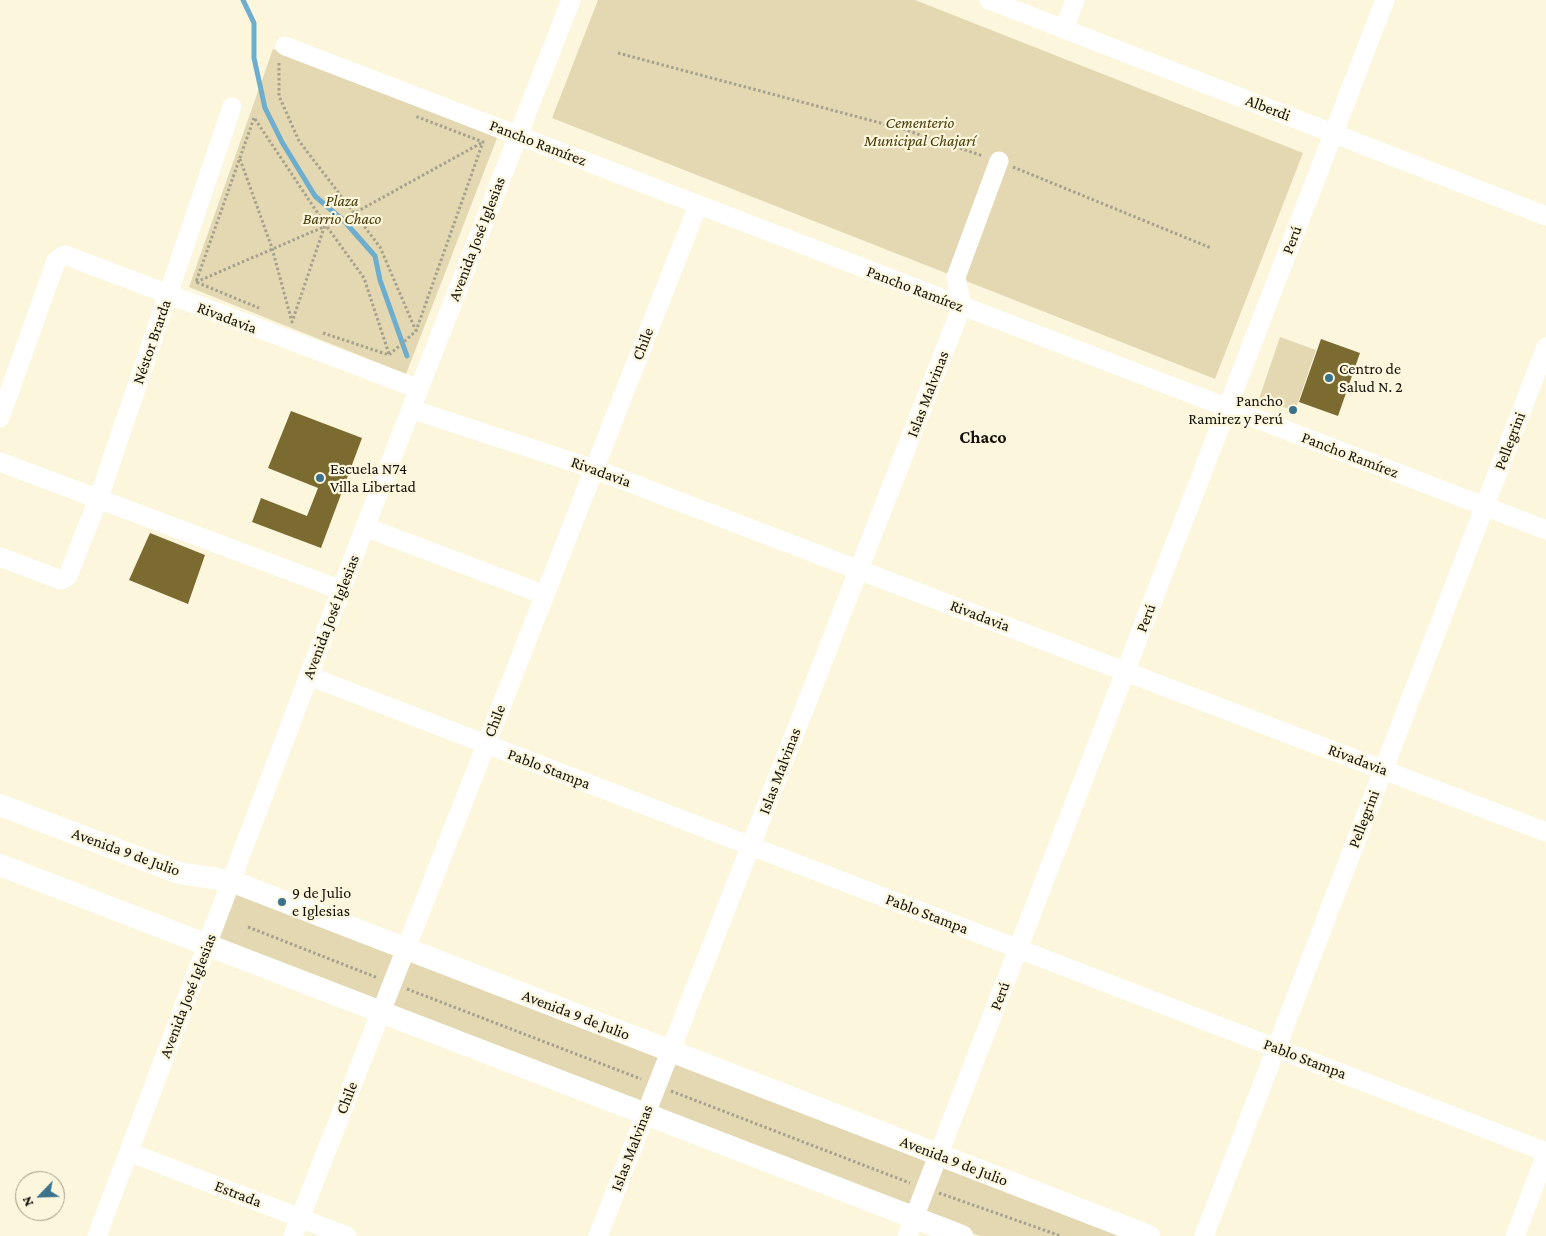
<!DOCTYPE html>
<meta charset="utf-8">
<style>
body{margin:0}
#map{position:relative;width:1546px;height:1236px;overflow:hidden;background:#fcf6dd;font-family:"Crimson Pro",serif}
canvas{display:block}
.north{position:absolute;left:15px;top:1171px;width:50px;height:50px;box-sizing:border-box;background:#fcf6dd;border:1px solid #9e9a88;border-radius:50%;rotate:246deg;font-size:14px;font-weight:700;line-height:20px;text-align:center;color:#121008}
.north::after{content:'';display:block;margin:auto;width:18px;height:22px;background:#3a728c;clip-path:polygon(50% 0,100% 100%,50% 72%,0 100%)}
</style>
<div id="map">
<canvas width="1546" height="1236"></canvas>
<div class="north">N</div>
</div>
<script>
const ctx = document.querySelector('canvas').getContext('2d');
ctx.lineJoin = 'round';
function paint(path, color) {
  ctx.fillStyle = color;
  ctx.fill(path, 'evenodd');
}
function poly(rows) {
  const path = new Path2D();
  for (const r of rows) {
    path.moveTo(r[0], r[1]);
    for (let i = 2; i < r.length; i += 2) path.lineTo(r[i], r[i + 1]);
  }
  return path;
}
function trace(path, color, width, dash) {
  ctx.strokeStyle = color;
  ctx.lineWidth = width;
  ctx.lineCap = dash ? 'butt' : 'round';
  ctx.setLineDash(dash || []);
  ctx.stroke(path);
}
function drawText(font, color, halo, rows, align = 'center') {
  ctx.font = font + ' "Crimson Pro",serif';
  ctx.lineWidth = 4.5;
  ctx.setLineDash([]);
  ctx.textBaseline = 'middle';
  ctx.strokeStyle = halo;
  ctx.fillStyle = color;
  for (const [text, x, y, turn = 0] of rows) {
    ctx.save();
    ctx.translate(x, y);
    ctx.rotate((+turn || 0) * Math.PI / 180);
    ctx.textAlign = isNaN(turn) ? turn : align;
    if (halo) ctx.strokeText(text, 0, 0);
    ctx.fillText(text, 0, 0);
    ctx.restore();
  }
}
const green = poly([
 [598,0,915,0,1303,153,1215,379,552,118],
 [273,49,497,138,406,374,189,287],
 [1280,337,1316,350,1295,411,1259,399],
 [237,890,395,953,375,1003,218,942],
 [411,960,661,1055,643,1106,391,1009],
 [675,1060,928,1158,910,1209,656,1110],
 [942,1164,1131,1236,980,1236,923,1214]
]);
const stream = poly([
 [243,0,254,23,254,58,265,108,282,142,315,196,345,222,375,256,380,280,407,356]
]);
const building = poly([
 [1321,339,1360,353,1338,416,1299,402],
 [291,411,362,438,321,548,252,522,261,498,307,516,318,488,268,468],
 [150,533,205,555,188,604,129,580]
]);
const path = poly([
 [618,53,903,129,983,156],
 [279,63,279,96,299,141,380,247,416,331],
 [254,118,196,282,259,308],
 [255,119,325,224,364,278,389,354],
 [240,159,272,248,292,322,325,225],
 [1013,167,1211,248],
 [196,282,349,216,483,142],
 [323,333,389,355,416,331,483,142,415,116],
 [248,927,378,978],
 [407,989,641,1079],
 [671,1091,910,1183],
 [939,1193,1061,1236]
]);
const minor = poly([
 [989,0,1546,216],
 [1064,29,1075,0],
 [285,46,1546,530],
 [411,409,594,469,1546,832],
 [0,418,56,261,65,255,419,389],
 [0,462,341,590],
 [365,527,545,595],
 [0,557,61,580,68,576,98,500,232,107],
 [309,676,1546,1152],
 [129,1152,347,1236],
 [97,1236,365,527,571,0],
 [293,1236,698,205],
 [598,1236,962,306,956,277,999,161],
 [907,1236,1385,0],
 [1204,1236,1546,347],
 [1515,1236,1546,1155]
]);
const major = poly([
 [0,805,179,873,231,881,1149,1236],
 [0,865,962,1236]
]);
const markers = [
 [1329,378,5,"#3a728c"],
 [1293,410,5,"#3a728c"],
 [320,478,5,"#3a728c"],
 [282,902,5,"#3a728c"]
];
const streetNames = [
 ["Alberdi",1268,108,21],
 ["Pancho Ramírez",538,143,21],
 ["Avenida José Iglesias",477,239,-69],
 ["Perú",1292,240,-69],
 ["Pancho Ramírez",915,289,21],
 ["Rivadavia",227,318,21],
 ["Néstor Brarda",152,342,-71],
 ["Chile",643,344,-69],
 ["Islas Malvinas",928,394,-69],
 ["Pellegrini",1510,441,-69],
 ["Pancho Ramírez",1350,455,21],
 ["Rivadavia",601,472,20],
 ["Rivadavia",980,616,21],
 ["Avenida José Iglesias",331,617,-69],
 ["Perú",1146,618,-69],
 ["Chile",495,721,-69],
 ["Rivadavia",1358,760,21],
 ["Pablo Stampa",549,769,21],
 ["Islas Malvinas",780,771,-69],
 ["Pellegrini",1364,819,-69],
 ["Avenida 9 de Julio",126,852,20],
 ["Pablo Stampa",927,914,21],
 ["Avenida José Iglesias",188,996,-69],
 ["Perú",1000,996,-69],
 ["Avenida 9 de Julio",576,1015,21],
 ["Pablo Stampa",1305,1059,21],
 ["Chile",347,1098,-69],
 ["Islas Malvinas",632,1148,-69],
 ["Avenida 9 de Julio",954,1161,21],
 ["Estrada",238,1194,21]
];
const parkNames = [
 ["Cementerio",920,123],
 ["Municipal Chajarí",920,141],
 ["Plaza",342,201],
 ["Barrio Chaco",342,219]
];
const poiNames = [
 ["Centro de",1339,369],
 ["Salud N. 2",1339,387],
 ["Pancho",1283,401,"right"],
 ["Ramirez y Perú",1283,419,"right"],
 ["Escuela N74",330,469],
 ["Villa Libertad",330,487],
 ["9 de Julio",292,893],
 ["e Iglesias",292,911]
];
const neighbourhoodNames = [
 ["Chaco",983,437]
];
paint(green, '#e3d8b1');
trace(stream, '#6dadcd', 5);
paint(building, '#7b6b31');
trace(path, '#a6a18f', 3, [2.5, 2.5]);
trace(minor, '#fff', 19);
trace(major, '#fff', 22);
for (const [x, y, r, color] of markers) {
  const dot = new Path2D();
  dot.arc(x, y, r, 0, 2 * Math.PI);
  ctx.fillStyle = color;
  ctx.fill(dot);
  trace(dot, '#fcf6dd', 2);
}
drawText('16px', '#121008', '#fcf6dd', streetNames);
drawText('italic 16px', '#463a09', '#fcf6dd', parkNames);
drawText('16px', '#121008', '#fcf6dd', poiNames, 'left');
drawText('bold 18px', '#121008', '#fcf6dd', neighbourhoodNames);
</script>
